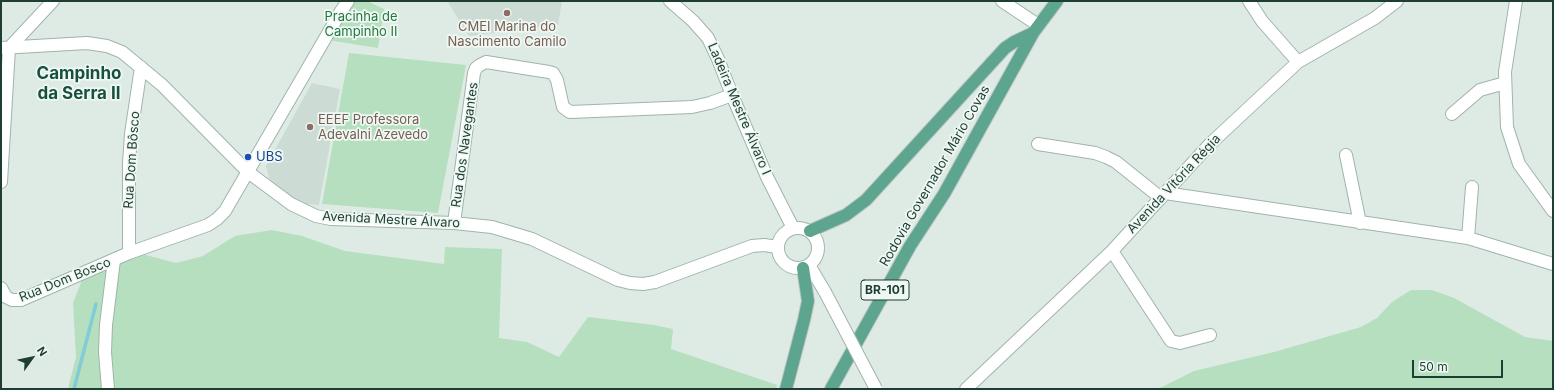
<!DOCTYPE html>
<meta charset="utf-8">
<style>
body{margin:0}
#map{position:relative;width:1554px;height:390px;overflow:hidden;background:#deebe5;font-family:Inter,sans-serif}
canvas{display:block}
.frame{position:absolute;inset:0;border:2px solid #1e3d33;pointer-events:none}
.north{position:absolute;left:12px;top:338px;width:40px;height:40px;-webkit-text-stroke:3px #eff8f3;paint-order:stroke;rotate:57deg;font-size:11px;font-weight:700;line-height:16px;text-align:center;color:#1e3d33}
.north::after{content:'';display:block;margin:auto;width:14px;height:18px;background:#1e3d33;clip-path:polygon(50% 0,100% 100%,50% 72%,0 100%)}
.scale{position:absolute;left:1412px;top:360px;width:91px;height:18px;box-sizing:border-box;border:2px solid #1e3d33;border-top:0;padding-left:5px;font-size:12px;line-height:14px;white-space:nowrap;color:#1e3d33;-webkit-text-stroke:3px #eff8f3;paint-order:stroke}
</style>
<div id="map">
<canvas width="1554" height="390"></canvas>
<div class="frame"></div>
<div class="north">N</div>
<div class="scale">50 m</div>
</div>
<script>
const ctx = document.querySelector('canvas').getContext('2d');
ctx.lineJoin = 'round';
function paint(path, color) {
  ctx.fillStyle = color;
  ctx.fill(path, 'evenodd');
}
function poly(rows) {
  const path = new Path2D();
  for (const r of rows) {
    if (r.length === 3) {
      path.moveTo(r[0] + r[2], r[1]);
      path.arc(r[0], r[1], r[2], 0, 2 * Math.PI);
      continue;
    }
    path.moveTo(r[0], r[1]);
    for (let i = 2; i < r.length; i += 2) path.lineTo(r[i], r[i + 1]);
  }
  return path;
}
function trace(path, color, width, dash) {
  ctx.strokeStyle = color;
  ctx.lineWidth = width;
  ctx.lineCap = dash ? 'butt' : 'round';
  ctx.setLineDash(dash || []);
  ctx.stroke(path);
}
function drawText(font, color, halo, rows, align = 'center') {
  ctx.font = font + ' Inter,sans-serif';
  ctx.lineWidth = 3.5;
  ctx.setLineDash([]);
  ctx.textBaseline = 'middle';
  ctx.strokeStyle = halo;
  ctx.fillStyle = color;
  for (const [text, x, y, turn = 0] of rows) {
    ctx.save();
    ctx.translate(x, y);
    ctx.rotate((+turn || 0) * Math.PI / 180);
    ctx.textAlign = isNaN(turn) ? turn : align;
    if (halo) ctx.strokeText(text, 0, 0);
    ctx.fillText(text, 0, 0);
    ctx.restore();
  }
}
const built = poly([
 [447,1,562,1,558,25,469,36],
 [312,83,340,89,319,205,306,204,291,198,276,187,269,178,266,166]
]);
const green = poly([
 [352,1,367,1,384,9,378,48,328,40],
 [349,53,466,65,438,213,322,204],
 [272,230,302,236,345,251,444,264,445,247,502,249,499,338,527,342,559,357,588,317,654,325,673,329,671,349,777,385,776,389,68,389,76,357,73,303,82,280,90,272,142,254,176,263,203,256,235,236],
 [1411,290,1432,290,1454,298,1525,337,1553,341,1553,389,1153,389,1162,387,1194,371,1274,352,1361,327,1377,318,1392,302]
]);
const stream = poly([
 [74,389,96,304]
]);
const minor = poly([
 [670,1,693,21,708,38,718,59,732,95,767,177,793,228],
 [1002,1,1038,25],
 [1249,1,1262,21,1298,62],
 [1516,1,1505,72,1507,127,1519,164,1553,211],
 [1,48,87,43,107,46,122,52,162,85,248,172,291,204,316,216,331,219,454,223,492,227,532,239,618,280,630,283,643,284,655,282,752,246,764,245,778,247],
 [1452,114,1480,90,1505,83],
 [1038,144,1095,153,1106,157,1116,162,1161,198],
 [1346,155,1360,223],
 [1,182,9,48,53,1],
 [1165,193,1468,238,1553,264],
 [454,223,474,73,476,68,480,65,486,62,549,72,553,73,557,80,563,107,570,112,692,107,710,103,732,95],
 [798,248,20],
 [1468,238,1472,187],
 [1112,251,1171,341,1180,343,1210,335],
 [129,253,129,163,131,134,141,67],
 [809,265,825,292],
 [1,288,6,297,12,300,21,300,129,253,208,225,217,219,225,211,341,11,348,1],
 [108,389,105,352,106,325,114,260],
 [966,389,1112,251,1210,144,1298,62,1375,18,1397,1]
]);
const major = poly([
 [810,231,846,215,866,200,1005,48,1014,42,1033,33],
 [786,389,804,320,808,301,803,268],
 [831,389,910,246,944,194,1033,33,1057,1]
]);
const minorBridge = poly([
 [825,292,876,389]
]);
const markers = [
 [507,13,4,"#8d6e63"],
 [310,127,4,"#8d6e63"],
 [248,157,4,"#1a4fb4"]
];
const shields = [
 [885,290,48]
];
const shieldNames = [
 ["BR-101",885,290]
];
const parkNames = [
 ["Pracinha de",361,17],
 ["Campinho II",361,32]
];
const educationNames = [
 ["CMEI Marina do",507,27],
 ["Nascimento Camilo",507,42],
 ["EEEF Professora",318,120,"left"],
 ["Adevalni Azevedo",318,135,"left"]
];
const streetNames = [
 ["Ladeira Mestre Álvaro I",739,109,67],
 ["Rua dos Navegantes",465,145,-82],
 ["Rua Dom Bôsco",132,160,-86],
 ["Rodovia Governador Mário Covas",935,176,-60],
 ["Avenida Vitória Régia",1174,184,-47],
 ["Avenida Mestre Álvaro",391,220,3],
 ["Rua Dom Bosco",65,280,-22]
];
const transitNames = [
 ["UBS",256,157]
];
const districtNames = [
 ["Campinho",79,74],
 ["da Serra II",79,94]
];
paint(built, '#ccdbd4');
paint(green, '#b5dfbe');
trace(stream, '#80cdd7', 3.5);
trace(minor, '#a1b3ac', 14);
trace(major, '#bcc5c2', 14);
trace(minor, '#fff', 12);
trace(major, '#5ea590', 12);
trace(minorBridge, '#a1b3ac', 14, []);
trace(minorBridge, '#fff', 12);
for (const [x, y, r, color] of markers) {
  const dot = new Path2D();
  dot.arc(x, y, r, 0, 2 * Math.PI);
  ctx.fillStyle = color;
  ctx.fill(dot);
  trace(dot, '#eff8f3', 1.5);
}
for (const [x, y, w] of shields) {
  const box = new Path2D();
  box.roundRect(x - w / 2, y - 10, w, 20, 3);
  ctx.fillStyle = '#eff8f3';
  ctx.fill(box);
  trace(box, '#1e3d33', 1);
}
drawText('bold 12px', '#1e3d33', null, shieldNames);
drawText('13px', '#247741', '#eff8f3', parkNames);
drawText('13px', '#785e54', '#eff8f3', educationNames);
drawText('13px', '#1e3d33', '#eff8f3', streetNames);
drawText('13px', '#164399', '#eff8f3', transitNames, 'left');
drawText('bold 17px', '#185040', '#eff8f3', districtNames);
</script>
